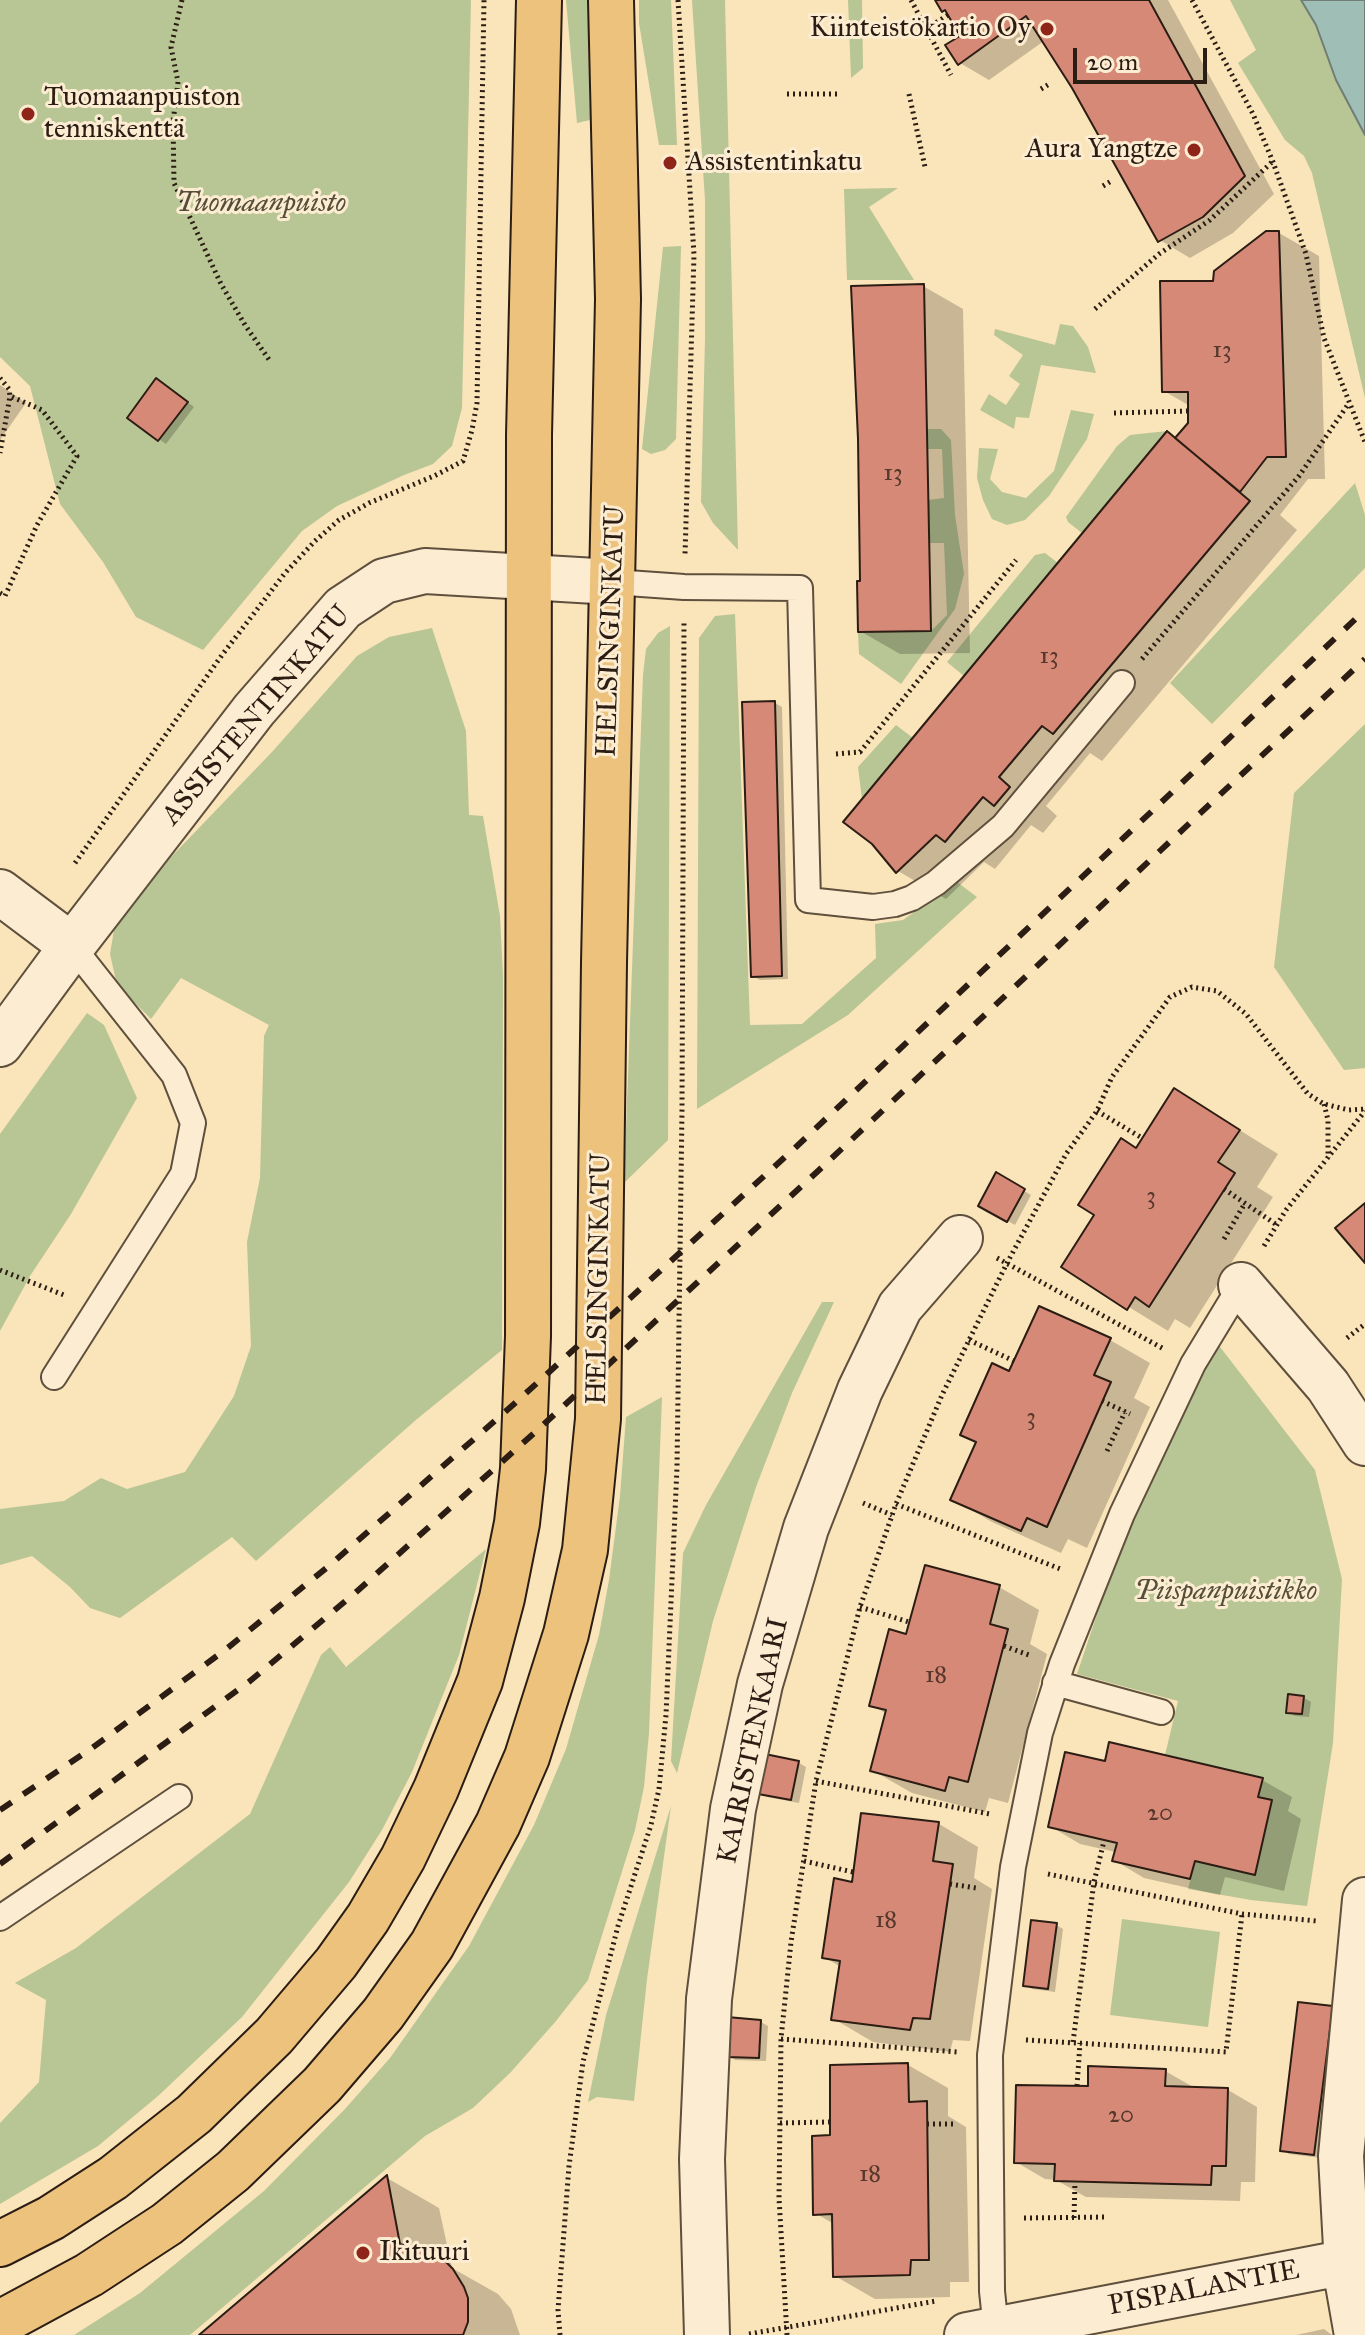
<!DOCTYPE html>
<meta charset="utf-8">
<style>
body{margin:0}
#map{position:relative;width:1365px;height:2335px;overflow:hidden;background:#fae4ba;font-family:"IM FELL Great Primer",serif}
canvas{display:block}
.scale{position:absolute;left:1073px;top:48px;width:134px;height:36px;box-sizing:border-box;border:4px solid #2b1d13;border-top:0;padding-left:10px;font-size:24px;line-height:28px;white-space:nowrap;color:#2b1d13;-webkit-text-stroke:6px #fcedd2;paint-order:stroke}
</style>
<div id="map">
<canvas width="1365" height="2335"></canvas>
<div class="scale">20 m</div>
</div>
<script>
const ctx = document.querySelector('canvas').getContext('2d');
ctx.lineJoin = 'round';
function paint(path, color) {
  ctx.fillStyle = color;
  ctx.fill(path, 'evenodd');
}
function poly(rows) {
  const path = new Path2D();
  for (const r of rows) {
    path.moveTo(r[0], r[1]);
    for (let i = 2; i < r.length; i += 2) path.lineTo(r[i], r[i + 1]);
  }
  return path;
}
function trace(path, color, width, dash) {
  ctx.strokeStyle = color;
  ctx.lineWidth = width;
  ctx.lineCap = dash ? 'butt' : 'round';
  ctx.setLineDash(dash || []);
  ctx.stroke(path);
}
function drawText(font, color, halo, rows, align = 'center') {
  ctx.font = font + ' "IM FELL Great Primer",serif';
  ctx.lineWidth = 6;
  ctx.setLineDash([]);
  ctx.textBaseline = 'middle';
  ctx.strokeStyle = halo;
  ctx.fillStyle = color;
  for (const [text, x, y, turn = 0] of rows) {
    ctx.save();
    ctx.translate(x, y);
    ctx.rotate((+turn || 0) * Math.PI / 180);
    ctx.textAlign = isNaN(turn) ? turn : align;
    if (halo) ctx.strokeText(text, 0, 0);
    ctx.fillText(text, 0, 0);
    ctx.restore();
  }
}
const green = poly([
 [0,0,471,0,462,408,452,446,433,464,404,475,337,506,302,531,203,650,136,617,103,562,60,504,30,386,0,357],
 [156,378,188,402,158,441,127,418],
 [566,0,588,0,590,120,577,123],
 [639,0,671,0,677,145,659,145,639,23],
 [692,0,725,0,738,550,713,523,701,502,705,339,705,200],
 [848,0,862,0,863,68,851,78],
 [1230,0,1301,0,1316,25,1336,80,1365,135,1365,398,1312,173,1304,156,1285,140,1238,63,1256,50],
 [898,188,869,207,914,280,847,280,844,189],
 [681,246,676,439,665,450,651,454,642,449,663,247],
 [1060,324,1073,326,1088,347,1096,373,1041,365,1029,418,1016,417,1014,429,980,410,989,394,1006,405,1020,384,1009,376,1023,355,994,335,995,329,1055,345],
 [1071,410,1094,414,1087,439,1049,496,1025,520,1007,525,992,519,983,500,977,478,979,448,998,449,990,479,1002,492,1026,498,1054,471],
 [927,429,941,429,951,440,955,515,964,574,955,609,901,684,859,654,858,632,931,631,947,615,944,543,929,543,928,500,944,498,942,449,927,449],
 [1167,431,1082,533,1068,522,1066,517,1117,446,1130,435],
 [1355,483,1365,515,1365,568,1212,724,1170,683],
 [1045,553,1058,563,964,676,947,662,1035,555],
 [735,614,750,1025,802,1024,876,958,875,924,903,920,957,882,977,897,848,1015,697,1109,699,638,715,616],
 [670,626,668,1140,624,1183,643,675,646,649,658,633],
 [432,628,466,731,469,815,483,816,500,916,503,976,502,1350,417,1419,256,1561,232,1537,120,1618,90,1608,70,1587,32,1556,0,1565,0,1509,64,1501,101,1478,127,1489,185,1472,234,1396,251,1346,247,1242,260,1178,264,1036,269,1025,181,978,151,1019,117,985,110,954,114,930,171,857,272,752,357,656,389,637],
 [1365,724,1365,1068,1344,1070,1274,967,1294,793],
 [896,725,913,738,862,799,858,767],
 [87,1013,104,1025,137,1098,71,1214,30,1276,0,1331,0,1134],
 [822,1302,834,1302,792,1393,756,1487,713,1621,677,1773,671,1761,683,1553,706,1505],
 [1217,1343,1315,1470,1342,1579,1333,1743,1307,1906,1251,1900,1188,1889,1195,1861,1255,1875,1272,1800,1258,1797,1263,1778,1165,1755,1178,1701,1077,1674,1126,1528,1174,1425],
 [662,1397,649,1733,644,1787,635,1830,588,1980,556,2021,511,2072,473,2108,425,2136,190,2335,74,2335,140,2293,264,2191,345,2109,390,2058,469,1946,534,1825,566,1749,599,1635,609,1580,620,1496,626,1417],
 [486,1549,459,1655,412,1772,382,1830,349,1882,242,2017,158,2096,98,2146,0,2204,0,2123,39,2082,46,2000,15,1983,76,1948,250,1814,321,1655,330,1647,346,1667],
 [671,1806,647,1979,634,2101,597,2097,588,2102,606,2015],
 [1122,1919,1220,1932,1208,2027,1110,2015]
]);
const water = poly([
 [1301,0,1365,0,1365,135,1336,80,1316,25,1301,0]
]);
const shadow = poly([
 [937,0,1168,0,1274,194,1233,233,1190,258,1160,240,1074,87,1044,41,989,80,960,63,963,36],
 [1279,233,1319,256,1325,479,1308,479,1280,515,1297,530,1102,761,1090,753,1046,806,1057,816,1043,833,1031,825,995,869,984,862,946,899,898,871,1177,439,1190,423,1190,406,1164,391,1215,283],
 [923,286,963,309,970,653,900,654,860,631,857,339],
 [0,385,26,403,0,440],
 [164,385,194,407,166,444,129,418],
 [775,703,782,707,788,979,760,980,752,976],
 [1175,1090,1278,1154,1257,1187,1273,1197,1190,1328,1175,1319,1168,1331,1064,1267],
 [997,1175,1031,1195,1015,1225,980,1205],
 [1040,1308,1110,1340,1150,1363,1134,1398,1150,1407,1087,1548,1068,1539,1061,1553,992,1522,953,1499],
 [999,1587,1039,1610,1030,1644,1047,1654,1008,1803,989,1798,985,1812,912,1793,872,1770,887,1714,871,1705,908,1637],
 [1304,1698,1311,1702,1309,1717,1295,1716,1288,1712],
 [799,1763,806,1767,799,1803,767,1797,760,1793],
 [1107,1763,1262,1780,1292,1797,1288,1811,1301,1819,1284,1891,1225,1877,1220,1895,1144,1878,1114,1860,1116,1852,1080,1844,1050,1826],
 [939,1824,978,1847,974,1878,992,1889,970,2041,953,2040,950,2052,873,2042,834,2019,841,1967,824,1957,854,1885],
 [1056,1925,1063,1929,1055,1992,1032,1989,1025,1985],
 [1332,2008,1339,2012,1321,2158,1289,2154,1282,2150],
 [761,2022,768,2026,766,2061,735,2060,728,2055],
 [908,2065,948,2088,948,2116,966,2127,969,2282,950,2282,950,2297,875,2299,835,2276,834,2224,815,2213],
 [1165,2071,1195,2088,1228,2090,1257,2107,1255,2182,1241,2182,1240,2201,1086,2197,1056,2180,1045,2179,1016,2162,1090,2089],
 [387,2178,439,2208,452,2268,498,2294,511,2309,520,2335,202,2335],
 [1324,2329,1332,2335,1296,2335]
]);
const building = poly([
 [935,0,1149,0,1245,176,1203,217,1158,242,1072,88,1026,16,958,65,945,45,960,36,945,10,942,12,935,0],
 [1266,231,1279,231,1286,457,1267,457,1240,492,1175,438,1188,423,1188,392,1162,392,1160,281,1213,281,1214,271,1266,231],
 [924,284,931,631,858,632,857,581,860,581,858,439,851,286,924,284],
 [156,378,188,402,158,441,127,418,156,378],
 [1167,431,1250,501,1053,734,1042,726,999,777,1010,787,994,806,983,797,945,842,936,835,896,873,872,844,843,822,1167,431],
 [775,701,782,976,751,977,742,702,775,701],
 [1174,1088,1240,1130,1218,1162,1235,1173,1149,1307,1135,1297,1127,1310,1061,1267,1094,1215,1078,1205,1121,1138,1136,1148,1174,1088],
 [996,1172,1025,1189,1007,1222,978,1206,996,1172],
 [1365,1203,1365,1263,1335,1228,1365,1203],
 [1039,1306,1111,1338,1094,1375,1111,1382,1047,1527,1027,1518,1021,1531,950,1500,976,1442,960,1435,992,1363,1009,1371,1039,1306],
 [925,1565,1000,1585,990,1624,1008,1629,968,1782,949,1777,945,1791,870,1771,886,1710,869,1706,889,1629,906,1634,925,1565],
 [1288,1694,1304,1696,1302,1714,1286,1713,1288,1694],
 [1109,1742,1263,1778,1258,1797,1272,1800,1255,1875,1195,1861,1190,1879,1112,1861,1117,1843,1048,1827,1065,1752,1105,1761,1109,1742],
 [765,1754,799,1761,791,1800,758,1794,765,1754],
 [861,1813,939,1822,933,1861,953,1864,930,2019,913,2018,910,2030,831,2020,840,1961,822,1958,834,1878,852,1882,861,1813],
 [1031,1920,1057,1923,1048,1989,1023,1986,1031,1920],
 [1298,2002,1333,2006,1314,2155,1280,2151,1298,2002],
 [727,2017,761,2020,759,2058,726,2057,727,2017],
 [908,2063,909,2102,927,2101,929,2260,911,2260,910,2275,833,2277,832,2214,813,2215,812,2136,830,2135,830,2065,908,2063],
 [1088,2066,1166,2069,1165,2086,1228,2088,1226,2166,1212,2166,1211,2185,1054,2181,1055,2164,1014,2163,1016,2085,1088,2086,1088,2066],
 [387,2175,400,2244,423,2250,445,2261,453,2269,464,2287,468,2298,468,2322,463,2335,199,2335,387,2175]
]);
const path = poly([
 [182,0,171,47,178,82,173,122,174,183,221,284,245,325,270,361],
 [678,0,694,255,685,555],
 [911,0,951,75],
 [1192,0,1253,114,1273,162,1306,254,1324,338,1365,442],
 [926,29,948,15],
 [1041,89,1051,83],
 [787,94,841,94],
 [909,94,925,167],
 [1103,186,1113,180],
 [1095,309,1159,254,1210,220,1272,162],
 [0,378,9,389,10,396,0,453],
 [1114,413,1188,411],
 [0,593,5,596,37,525,77,456,42,410,10,396],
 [1142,659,1299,476,1349,403],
 [836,754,860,752,1016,560],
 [75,863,222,655,285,573,315,541,339,520,369,503,434,476,463,461,472,430,477,403,484,0],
 [1324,1104,1328,1120,1328,1158],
 [1097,1111,1142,1138],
 [1224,1189,1277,1225],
 [1224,1239,1245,1203],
 [1264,1246,1286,1210,1365,1111],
 [997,1258,1164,1349],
 [0,1270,64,1295],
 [1347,1338,1365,1324],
 [969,1340,1014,1361],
 [1102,1401,1130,1414],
 [1107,1451,1125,1412],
 [863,1503,892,1515],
 [896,1504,1063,1570],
 [860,1607,909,1622],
 [1004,1646,1029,1655],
 [816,1781,990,1814],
 [804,1861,853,1872],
 [1048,1874,1242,1914,1317,1921],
 [950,1884,976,1888],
 [781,2039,958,2052],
 [1026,2040,1226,2052,1242,1914],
 [1073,2042,1094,1882,1104,1841],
 [1077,2086,1080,2043],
 [780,2123,830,2122],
 [927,2124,956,2124],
 [1024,2218,1108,2217],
 [1074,2218,1075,2181],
 [749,2334,936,2301],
 [560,2335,558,2310,569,2166,583,2062,618,1926,651,1825,659,1789,666,1715,677,1467,682,1109,684,621],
 [787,2335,779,2198,781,2039,791,1942,816,1781,860,1607,896,1504,942,1395,1007,1263,1066,1154,1097,1111,1112,1077,1170,997,1192,987,1217,991,1246,1014,1308,1094,1324,1104,1349,1110,1365,1109]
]);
const lane = poly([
 [613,582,684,587,800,588,808,900,873,907,895,904,912,898,936,883,1003,826,1122,683],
 [54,1377,183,1174,193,1123,174,1075,72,946],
 [1055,1683,1161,1712],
 [0,1918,179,1797],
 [996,2330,992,2291,990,2055,1013,1867,1040,1733,1062,1664,1122,1514,1193,1364,1241,1285]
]);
const street = poly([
 [0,892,72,946],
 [0,1044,72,946,254,710,343,608,384,581,425,571,613,582],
 [1241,1285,1328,1386,1365,1443],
 [707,2335,702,2159,709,1999,733,1809,760,1684,806,1528,860,1390,900,1307,960,1238],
 [967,2335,1347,2262],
 [1357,2335,1348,2284,1341,2156,1365,1900]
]);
const primary = poly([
 [0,2244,51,2218,113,2178,194,2114,274,2036,336,1963,368,1918,403,1858,436,1789,480,1681,502,1598,517,1523,523,1469,528,1336,529,435,539,0],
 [0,2323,89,2275,167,2224,233,2171,322,2085,383,2014,432,1945,498,1824,527,1757,566,1634,585,1550,598,1419,604,963,618,299,611,0]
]);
const rail = poly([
 [0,1810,92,1748,225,1650,330,1565,514,1404,796,1147,1365,610],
 [0,1864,250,1681,355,1593,542,1426,818,1171,1365,659]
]);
const markers = [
 [1047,29,8,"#8f2418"],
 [28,114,8,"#8f2418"],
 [1194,150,8,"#8f2418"],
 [670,163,8,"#8f2418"],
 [363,2253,8,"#8f2418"]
];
const numberNames = [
 ["13",1222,351],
 ["13",893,474],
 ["13",1049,657],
 ["3",1151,1197],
 ["3",1031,1418],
 ["18",936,1676],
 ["20",1160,1814],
 ["18",886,1921],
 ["20",1121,2116],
 ["18",870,2175]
];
const poiNames = [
 ["Kiinteistökartio Oy",1031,29,"right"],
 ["Tuomaanpuiston",44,98],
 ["tenniskenttä",44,130],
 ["Aura Yangtze",1178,150,"right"],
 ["Assistentinkatu",686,163],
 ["Ikituuri",379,2253]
];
const parkNames = [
 ["Tuomaanpuisto",261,204],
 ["Piispanpuistikko",1226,1592]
];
const streetNames = [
 ["HELSINGINKATU",612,631,-88],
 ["ASSISTENTINKATU",257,716,-50],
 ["HELSINGINKATU",600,1279,-89],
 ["KAIRISTENKAARI",754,1741,-78],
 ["PISPALANTIE",1204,2289,-11]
];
paint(green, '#b8c594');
paint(water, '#9fbeb6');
trace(water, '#717e75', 2);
paint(shadow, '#0003');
paint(building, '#d78977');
trace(building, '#2b1d13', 2);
trace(lane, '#5f4f3d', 28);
trace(street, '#5f4f3d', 48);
trace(primary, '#2b1d13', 48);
trace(path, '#2b1d13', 5, [2, 4]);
trace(lane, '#fcedd2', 24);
trace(street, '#fcedd2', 44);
trace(primary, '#edc27d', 44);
trace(rail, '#2b1d13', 6, [14, 14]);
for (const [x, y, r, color] of markers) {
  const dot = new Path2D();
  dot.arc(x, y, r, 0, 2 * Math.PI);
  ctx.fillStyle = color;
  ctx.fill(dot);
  trace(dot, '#fcedd2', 3);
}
drawText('24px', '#56382c', null, numberNames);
drawText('28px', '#2b1d13', '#fcedd2', poiNames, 'left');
drawText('italic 28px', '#554f3a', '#fcedd2', parkNames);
drawText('28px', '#2b1d13', '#fcedd2', streetNames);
</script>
